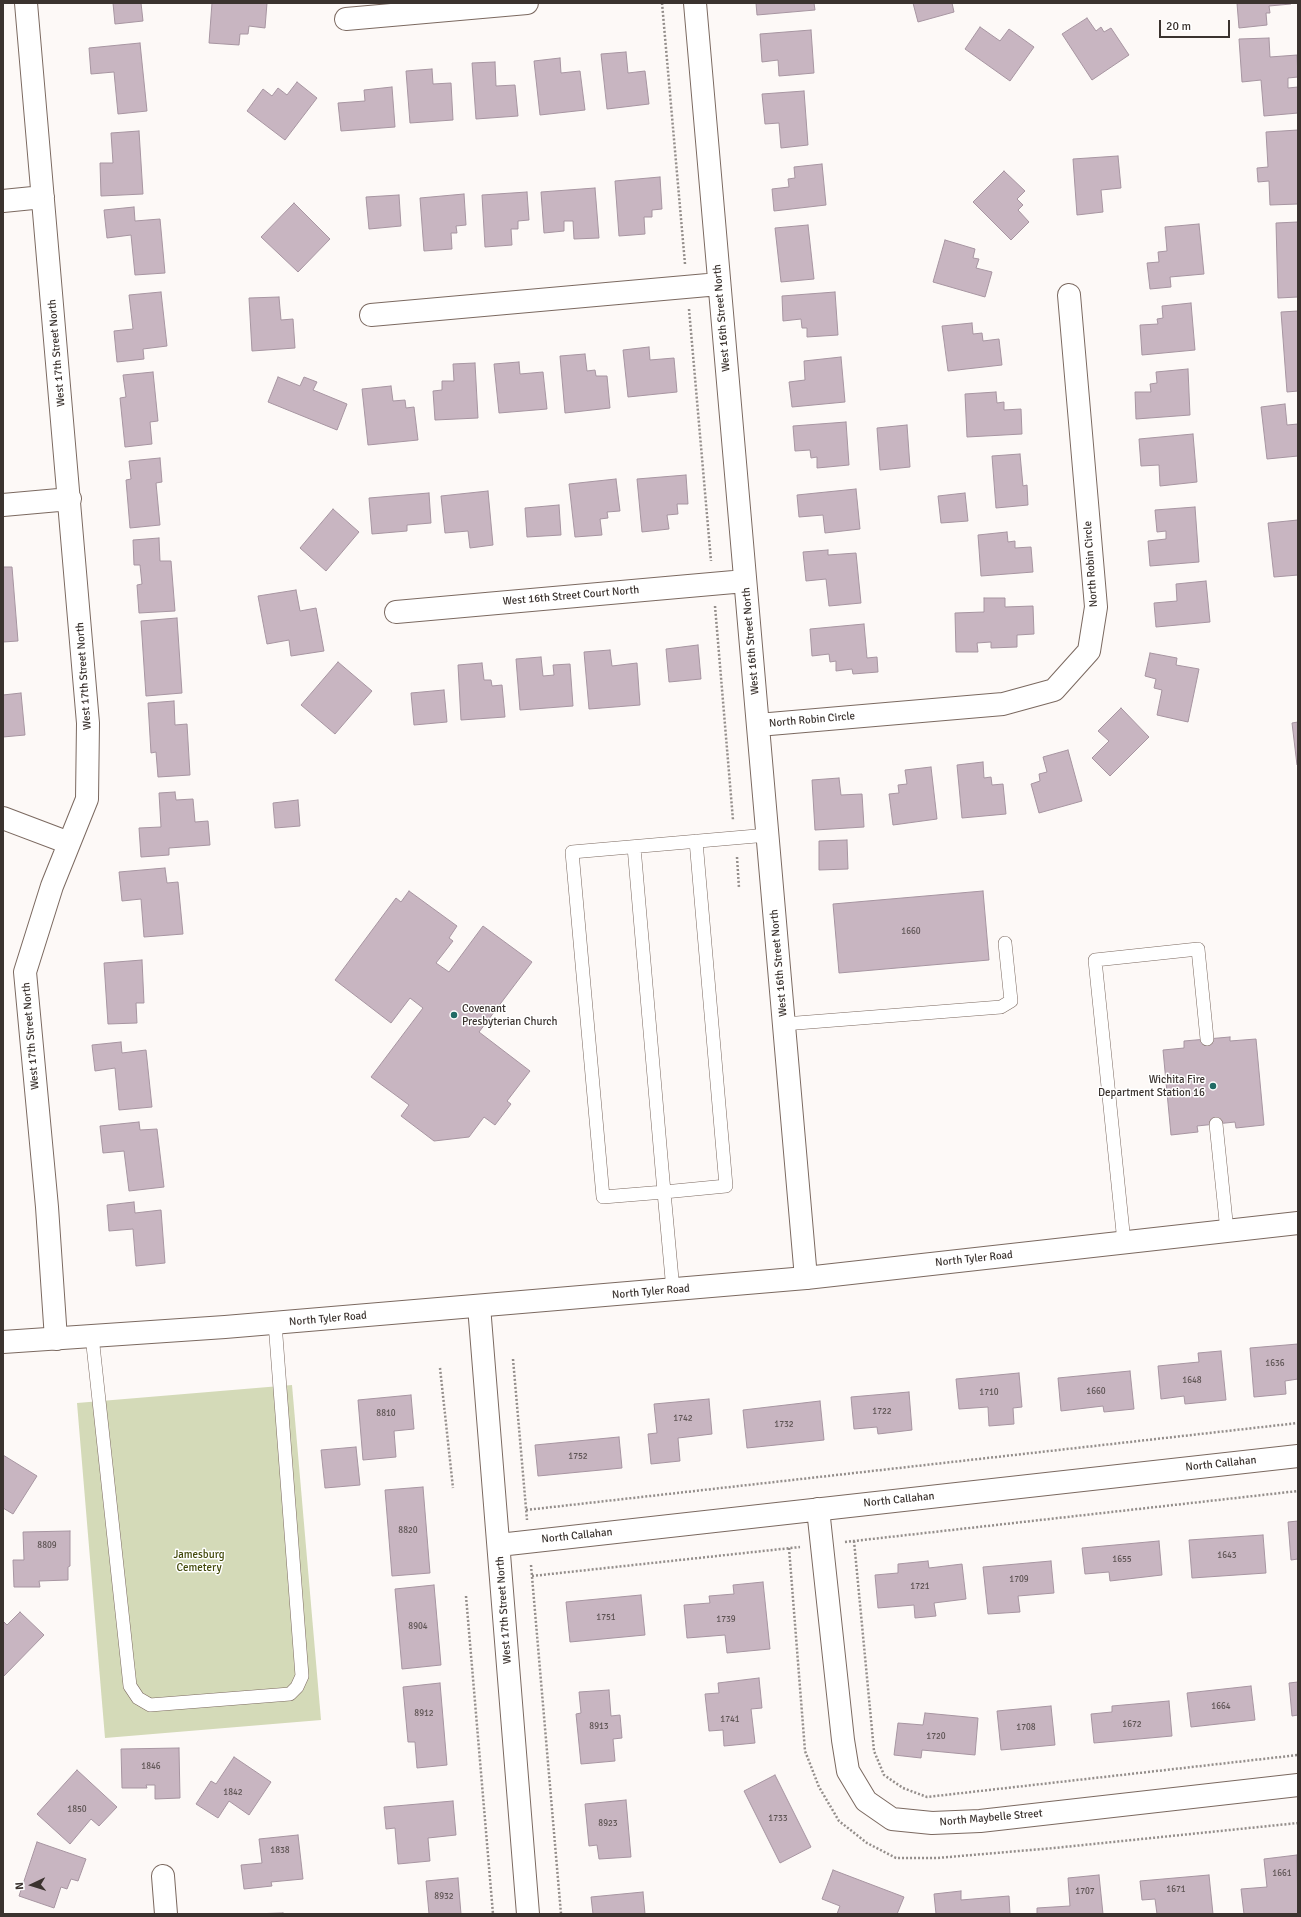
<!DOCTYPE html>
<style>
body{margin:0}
#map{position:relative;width:1301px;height:1917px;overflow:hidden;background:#fdf9f7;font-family:Signika,sans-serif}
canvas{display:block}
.frame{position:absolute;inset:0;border:4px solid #3b332f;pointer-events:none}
.north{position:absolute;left:12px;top:1865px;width:40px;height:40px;-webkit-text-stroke:3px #fff;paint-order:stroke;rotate:266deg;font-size:11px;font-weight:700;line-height:16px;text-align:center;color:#3b332f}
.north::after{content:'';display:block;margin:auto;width:14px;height:18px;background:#3b332f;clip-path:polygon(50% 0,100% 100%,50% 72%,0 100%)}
.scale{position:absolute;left:1159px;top:20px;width:71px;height:18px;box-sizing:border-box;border:2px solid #3b332f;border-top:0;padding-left:5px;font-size:12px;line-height:14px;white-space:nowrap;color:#3b332f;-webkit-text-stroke:3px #fff;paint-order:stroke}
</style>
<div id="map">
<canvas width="1301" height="1917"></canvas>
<div class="frame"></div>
<div class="north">N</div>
<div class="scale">20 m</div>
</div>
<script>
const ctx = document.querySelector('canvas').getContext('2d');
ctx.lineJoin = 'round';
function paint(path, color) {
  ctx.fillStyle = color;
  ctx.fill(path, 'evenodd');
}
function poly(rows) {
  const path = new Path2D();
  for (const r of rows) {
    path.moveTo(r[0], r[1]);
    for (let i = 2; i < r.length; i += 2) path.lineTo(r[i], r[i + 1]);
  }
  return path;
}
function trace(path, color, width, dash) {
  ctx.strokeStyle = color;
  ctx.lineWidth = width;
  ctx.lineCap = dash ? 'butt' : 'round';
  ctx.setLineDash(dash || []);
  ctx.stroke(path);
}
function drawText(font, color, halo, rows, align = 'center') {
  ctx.font = font + ' Signika,sans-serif';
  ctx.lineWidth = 3;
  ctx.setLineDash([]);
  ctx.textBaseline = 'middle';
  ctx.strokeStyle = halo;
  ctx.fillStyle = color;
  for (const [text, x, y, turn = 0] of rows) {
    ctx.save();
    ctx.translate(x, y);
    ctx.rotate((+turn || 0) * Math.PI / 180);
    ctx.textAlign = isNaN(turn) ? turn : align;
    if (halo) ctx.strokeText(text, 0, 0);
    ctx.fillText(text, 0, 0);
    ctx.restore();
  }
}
const green = poly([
 [292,1385,321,1720,105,1738,77,1403]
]);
const building = poly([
 [113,3,141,3,143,21,115,24,113,3],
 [212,3,267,3,265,28,249,26,248,34,240,34,239,45,209,43,212,3],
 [756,3,814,3,815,10,757,15,756,3],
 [913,3,952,3,954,12,918,22,913,3],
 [1237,3,1291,3,1291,4,1269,6,1270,13,1266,13,1267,25,1239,28,1237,3],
 [1087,18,1096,31,1101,27,1104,32,1111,28,1129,55,1092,80,1062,34,1087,18],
 [980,27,1000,41,1009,29,1034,47,1010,81,965,49,980,27],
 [811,30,814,73,779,76,778,60,762,62,760,34,811,30],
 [1269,38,1270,57,1297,55,1298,77,1288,78,1288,88,1298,87,1298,113,1264,116,1261,80,1242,82,1239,39,1269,38],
 [140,43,147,111,118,114,114,72,91,74,89,48,140,43],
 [626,52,628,73,645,71,649,104,607,109,601,54,626,52],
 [560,58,561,73,580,71,585,110,540,115,534,61,560,58],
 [495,62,496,86,515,85,518,116,476,119,472,63,495,62],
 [432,69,433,84,451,83,453,120,410,123,406,71,432,69],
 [297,82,317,98,285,140,247,111,263,89,272,96,278,88,287,95,297,82],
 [392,87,395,127,341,131,338,103,365,101,364,90,392,87],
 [804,91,808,145,781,148,779,123,765,124,762,94,804,91],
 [1298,130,1298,204,1270,205,1269,181,1258,182,1257,168,1268,167,1266,132,1298,130],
 [139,131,143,194,101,196,100,163,113,163,111,133,139,131],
 [1118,156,1121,188,1101,190,1103,212,1077,215,1073,159,1118,156],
 [822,164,826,205,774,211,772,189,789,187,788,179,795,178,794,167,822,164],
 [1004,171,1025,191,1017,199,1023,205,1018,210,1029,222,1011,240,973,202,1004,171],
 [660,177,662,209,652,210,652,217,644,217,645,234,619,236,615,181,660,177],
 [595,188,599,238,574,239,573,221,564,221,564,231,544,233,541,192,595,188],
 [527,192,529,220,518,221,518,229,511,229,512,245,485,247,482,195,527,192],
 [464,194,466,225,456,226,457,233,451,233,452,249,424,251,420,198,464,194],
 [399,195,401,226,369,229,366,197,399,195],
 [294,203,330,239,298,272,261,237,294,203],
 [134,207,135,221,160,219,165,273,135,275,131,235,107,238,104,210,134,207],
 [1298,222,1298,297,1278,298,1276,223,1298,222],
 [1199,224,1204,274,1170,277,1171,287,1150,289,1147,263,1159,262,1158,252,1167,251,1165,227,1199,224],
 [808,225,814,279,781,282,775,228,808,225],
 [945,240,975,249,973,258,979,259,976,268,992,272,985,297,933,282,945,240],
 [161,292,167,346,143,349,144,359,117,362,114,331,133,329,129,295,161,292],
 [835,292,838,335,807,337,807,328,802,328,801,319,783,321,782,296,835,292],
 [279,297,281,320,293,319,295,348,252,351,249,298,279,297],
 [1191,303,1195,350,1142,355,1140,325,1158,324,1157,319,1163,318,1162,306,1191,303],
 [1298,311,1298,391,1287,392,1281,312,1298,311],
 [972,323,973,334,982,333,983,341,999,339,1002,365,948,371,942,326,972,323],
 [649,347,650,360,674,358,677,392,628,397,623,350,649,347],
 [585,354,587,371,595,370,596,376,607,376,610,408,565,413,560,356,585,354],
 [841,357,845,402,792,407,789,382,805,380,804,361,841,357],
 [519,362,520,374,543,372,547,409,499,413,494,364,519,362],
 [475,363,478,418,435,420,433,391,442,390,442,381,454,381,453,364,475,363],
 [1188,369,1190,415,1136,419,1135,392,1151,392,1150,384,1157,383,1156,372,1188,369],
 [153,372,158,421,150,422,152,444,125,447,120,398,126,397,123,375,153,372],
 [278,377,300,386,304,377,317,382,313,390,347,404,337,430,268,402,278,377],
 [391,386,393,401,405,400,406,408,414,407,418,440,368,445,362,389,391,386],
 [996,392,997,403,1004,402,1004,410,1021,409,1022,434,967,437,965,394,996,392],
 [1285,404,1287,425,1298,424,1298,456,1267,459,1261,407,1285,404],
 [846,422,849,465,817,468,817,457,811,458,810,450,795,451,793,426,846,422],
 [907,425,910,467,880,470,877,428,907,425],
 [1193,434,1197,482,1160,486,1159,465,1141,466,1139,439,1193,434],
 [1020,454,1023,486,1027,485,1028,505,996,508,992,456,1020,454],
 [160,458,162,482,156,483,160,525,130,528,126,480,131,479,129,461,160,458],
 [686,475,688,504,677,504,678,514,667,515,669,529,642,532,637,479,686,475],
 [616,479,620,511,607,512,608,518,600,519,602,535,575,537,569,484,616,479],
 [856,489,860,529,825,533,823,515,799,517,797,495,856,489],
 [488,491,493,545,470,548,468,531,445,533,441,496,488,491],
 [429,493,431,523,407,525,407,531,372,534,369,498,429,493],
 [965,493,968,521,941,523,938,496,965,493],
 [559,505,561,535,527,537,525,508,559,505],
 [1195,507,1199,562,1150,566,1148,541,1166,539,1166,531,1157,532,1155,510,1195,507],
 [333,509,359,532,326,571,300,548,333,509],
 [1298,520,1298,575,1274,577,1268,523,1298,520],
 [1007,532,1008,542,1015,541,1015,548,1031,547,1033,572,981,576,978,535,1007,532],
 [159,538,160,561,171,561,175,611,139,613,137,585,142,584,140,565,134,565,133,540,159,538],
 [828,550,828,555,856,553,861,603,829,606,826,579,806,581,803,552,828,550],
 [3,567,12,567,18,641,3,642,3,567],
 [1206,581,1210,622,1156,627,1154,603,1177,601,1176,584,1206,581],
 [296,590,300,611,316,608,324,651,291,656,289,640,267,644,258,596,296,590],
 [984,598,1005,598,1005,607,1033,606,1034,634,1017,635,1017,647,991,648,991,642,977,643,978,652,956,652,955,613,984,612,984,598],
 [177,618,182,693,146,696,141,621,177,618],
 [864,624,867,658,877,657,878,672,853,674,852,669,836,671,836,661,830,662,829,654,812,656,810,629,864,624],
 [698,645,701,679,669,682,666,649,698,645],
 [610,650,612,666,637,663,640,705,589,709,584,652,610,650],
 [1150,653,1177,658,1176,665,1199,669,1188,722,1157,715,1162,690,1154,688,1156,679,1145,676,1150,653],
 [541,657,543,676,554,675,553,665,570,664,573,706,520,710,516,659,541,657],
 [338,662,372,691,335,734,301,705,338,662],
 [482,663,484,680,491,680,492,686,502,685,505,717,461,720,458,665,482,663],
 [444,690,447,722,414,725,411,693,444,690],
 [21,693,25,735,3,737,3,695,21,693],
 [174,701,175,725,187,724,190,775,158,777,156,752,151,753,148,703,174,701],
 [1121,708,1149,737,1110,776,1092,758,1109,741,1098,731,1121,708],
 [1298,722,1298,764,1297,765,1292,723,1298,722],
 [1068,750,1082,801,1039,813,1031,784,1040,781,1039,774,1047,772,1043,757,1068,750],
 [983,762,984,778,991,777,992,785,1003,784,1006,814,962,818,957,765,983,762],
 [931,767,937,819,893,825,889,794,899,793,898,785,907,784,905,770,931,767],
 [839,778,841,795,862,794,864,827,815,830,812,780,839,778],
 [175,792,176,800,193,799,195,822,208,821,210,845,169,848,169,855,141,857,139,828,161,827,159,793,175,792],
 [298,800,300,826,275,828,273,803,298,800],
 [847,840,848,869,819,870,819,841,847,840],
 [165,868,167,883,178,882,183,934,144,937,141,899,122,901,119,872,165,868],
 [409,891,457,926,449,938,453,941,436,963,449,972,483,926,532,962,479,1032,530,1071,507,1101,511,1104,495,1125,484,1117,469,1137,434,1141,401,1116,409,1105,371,1077,423,1008,410,998,391,1023,335,980,396,898,401,902,409,891],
 [983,891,989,960,839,973,833,904,983,891],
 [142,960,144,1003,136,1003,137,1023,108,1024,104,963,142,960],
 [1230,1037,1230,1041,1256,1039,1264,1125,1236,1128,1235,1122,1197,1126,1198,1132,1171,1135,1163,1050,1184,1048,1184,1041,1230,1037],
 [121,1042,122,1053,146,1050,152,1107,119,1110,115,1068,95,1071,92,1045,121,1042],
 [139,1122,140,1130,157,1129,164,1187,129,1191,124,1151,103,1153,100,1126,139,1122],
 [134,1202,135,1213,161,1210,165,1263,136,1266,133,1229,109,1231,107,1205,134,1202],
 [1298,1344,1298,1379,1285,1381,1286,1394,1254,1397,1250,1348,1298,1344],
 [1221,1351,1226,1400,1185,1404,1184,1396,1161,1399,1158,1366,1199,1362,1198,1353,1221,1351],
 [1130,1371,1134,1409,1104,1412,1103,1406,1061,1411,1058,1378,1130,1371],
 [1019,1373,1022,1407,1013,1408,1014,1424,989,1426,988,1407,959,1409,956,1379,1019,1373],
 [909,1392,912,1430,878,1434,877,1427,854,1429,851,1397,909,1392],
 [411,1395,414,1429,394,1431,396,1457,363,1460,358,1400,411,1395],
 [709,1399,712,1434,678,1438,680,1461,651,1464,648,1434,657,1433,654,1404,709,1399],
 [820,1401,824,1440,747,1448,743,1410,820,1401],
 [619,1437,622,1468,538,1476,535,1445,619,1437],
 [356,1447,360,1485,325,1488,321,1450,356,1447],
 [3,1455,37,1476,13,1514,3,1508,3,1455],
 [423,1487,430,1573,392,1576,385,1490,423,1487],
 [1298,1521,1298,1559,1291,1560,1288,1522,1298,1521],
 [70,1531,70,1566,68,1567,68,1580,39,1581,40,1587,14,1587,13,1560,24,1560,23,1532,70,1531],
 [1263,1535,1266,1573,1192,1578,1189,1540,1263,1535],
 [1159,1541,1162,1575,1110,1581,1109,1572,1085,1574,1082,1548,1159,1541],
 [928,1561,929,1568,962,1564,966,1599,934,1603,936,1616,915,1618,914,1605,878,1608,875,1575,898,1573,898,1564,928,1561],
 [1051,1561,1054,1593,1018,1596,1020,1612,988,1614,983,1567,1051,1561],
 [763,1582,770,1649,727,1653,725,1635,687,1638,684,1605,710,1603,709,1596,734,1594,733,1585,763,1582],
 [434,1585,441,1665,402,1669,395,1589,434,1585],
 [641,1595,645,1635,570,1642,566,1602,641,1595],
 [20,1612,44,1635,3,1677,3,1624,4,1622,7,1625,20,1612],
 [759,1678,762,1708,751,1709,755,1743,724,1746,723,1730,709,1731,705,1694,719,1693,718,1683,759,1678],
 [1298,1682,1298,1715,1292,1716,1289,1683,1298,1682],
 [440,1683,447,1765,417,1768,415,1742,408,1742,403,1687,440,1683],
 [1251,1686,1255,1720,1191,1727,1187,1693,1251,1686],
 [609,1690,611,1716,620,1715,622,1738,613,1739,615,1761,581,1764,576,1714,581,1713,579,1692,609,1690],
 [1169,1701,1172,1736,1094,1743,1091,1714,1112,1712,1112,1706,1169,1701],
 [1051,1706,1055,1745,1001,1750,997,1711,1051,1706],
 [925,1713,978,1718,975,1755,922,1750,921,1758,894,1755,898,1723,923,1725,925,1713],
 [179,1748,180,1798,155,1799,155,1785,146,1785,147,1788,122,1788,121,1749,179,1748],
 [234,1757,271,1782,249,1815,229,1801,218,1818,196,1804,211,1781,216,1784,234,1757],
 [77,1770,117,1807,99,1826,91,1819,70,1844,37,1814,77,1770],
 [775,1775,811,1847,780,1863,744,1791,775,1775],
 [626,1800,631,1857,599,1859,597,1845,589,1846,585,1804,626,1800],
 [453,1801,456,1835,428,1838,430,1861,398,1864,395,1828,386,1829,384,1807,453,1801],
 [298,1835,303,1879,271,1882,272,1886,244,1889,241,1865,262,1863,259,1839,298,1835],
 [37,1842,86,1859,78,1881,71,1879,67,1889,61,1887,54,1908,19,1896,37,1842],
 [1297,1855,1298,1914,1244,1914,1241,1889,1267,1887,1264,1859,1297,1855],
 [833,1870,904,1897,897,1914,837,1914,840,1906,822,1899,833,1870],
 [1099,1875,1103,1914,1037,1914,1037,1908,1070,1906,1068,1878,1099,1875],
 [1209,1875,1213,1914,1157,1914,1155,1899,1142,1900,1140,1881,1209,1875],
 [458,1878,461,1914,429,1914,426,1881,458,1878],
 [961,1891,961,1900,1009,1896,1010,1914,936,1914,934,1894,961,1891],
 [643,1892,645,1914,593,1914,591,1897,643,1892],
 [283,1913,283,1914,250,1914,283,1913]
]);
const path = poly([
 [662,3,685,264],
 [689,309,711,561],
 [715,606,733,820],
 [737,857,739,888],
 [513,1359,527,1520],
 [440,1368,453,1488],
 [526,1510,1298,1423],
 [854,1541,874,1751,884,1775,903,1788,927,1797,1298,1755],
 [845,1542,1298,1491],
 [789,1548,805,1751,819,1787,839,1821,867,1843,896,1858,937,1858,1054,1848,1298,1823],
 [531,1565,561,1914],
 [532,1576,800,1547],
 [466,1596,493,1914]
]);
const service = poly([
 [634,847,664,1192,603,1197,572,852,768,835],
 [784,1024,1001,1007,1011,1001,1005,943],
 [1216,1124,1227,1231],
 [1124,1242,1095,960,1198,949,1207,1039],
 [673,1290,664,1192,726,1186,696,841],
 [92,1336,130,1686,138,1698,150,1705,290,1694,297,1687,302,1676,275,1323]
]);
const minor = poly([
 [26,3,88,723,87,799,52,886,25,972,47,1207,56,1339],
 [695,3,806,1278],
 [346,19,527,3],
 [3,201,43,197],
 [371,315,719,284],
 [3,505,70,499],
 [396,612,745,581],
 [758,725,1003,704,1054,690,1089,651,1096,607,1069,295],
 [3,818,69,843],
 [479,1306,528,1914],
 [818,1509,843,1740,848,1771,866,1801,892,1819,932,1823,980,1821,1298,1785],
 [499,1545,1298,1456],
 [163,1876,166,1914]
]);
const secondary = poly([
 [3,1342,225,1327,806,1278,1298,1223]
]);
const markers = [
 [454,1015,4,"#216b66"],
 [1213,1086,4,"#216b66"]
];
const numberNames = [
 ["1660",911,932],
 ["1636",1275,1364],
 ["1648",1192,1381],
 ["1660",1096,1392],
 ["1710",989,1393],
 ["1722",882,1412],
 ["8810",386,1414],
 ["1742",683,1419],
 ["1732",784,1425],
 ["1752",578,1457],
 ["8820",408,1531],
 ["8809",47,1546],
 ["1643",1227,1556],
 ["1655",1122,1560],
 ["1709",1019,1580],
 ["1721",920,1587],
 ["1751",606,1618],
 ["1739",726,1620],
 ["8904",418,1627],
 ["1664",1221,1707],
 ["8912",424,1714],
 ["1741",730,1720],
 ["1672",1132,1725],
 ["8913",599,1727],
 ["1708",1026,1728],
 ["1720",936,1737],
 ["1846",151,1767],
 ["1842",233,1793],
 ["1850",77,1810],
 ["1733",778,1819],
 ["8923",608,1824],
 ["1838",280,1851],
 ["1661",1282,1874],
 ["1671",1176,1890],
 ["1707",1085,1892],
 ["8932",444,1897]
];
const streetNames = [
 ["West 16th Street North",722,318,-95],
 ["West 17th Street North",57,353,-95],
 ["North Robin Circle",1091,564,-94],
 ["West 16th Street Court North",571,596,-5],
 ["West 16th Street North",751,641,-95],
 ["West 17th Street North",84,676,-94],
 ["North Robin Circle",812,720,-5],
 ["West 16th Street North",779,963,-95],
 ["West 17th Street North",31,1036,-95],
 ["North Tyler Road",974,1259,-6],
 ["North Tyler Road",651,1292,-5],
 ["North Tyler Road",328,1319,-5],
 ["North Callahan",1221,1464,-6],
 ["North Callahan",899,1500,-6],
 ["North Callahan",577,1536,-6],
 ["West 17th Street North",504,1610,-94],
 ["North Maybelle Street",991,1818,-5]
];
const poiNames = [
 ["Covenant",462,1009],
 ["Presbyterian Church",462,1022],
 ["Wichita Fire",1205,1080,"right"],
 ["Department Station 16",1205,1093,"right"]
];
const parkNames = [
 ["Jamesburg",199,1555],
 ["Cemetery",199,1568]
];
paint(green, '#d4dab8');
paint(building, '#c8b5c1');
trace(building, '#a795a1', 1);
trace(service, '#7b6960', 14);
trace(minor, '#7b6960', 24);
trace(secondary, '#7b6960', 24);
trace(path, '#948e8b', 2.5, [2, 2]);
trace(service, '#fff', 13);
trace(minor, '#fff', 22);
trace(secondary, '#fff', 22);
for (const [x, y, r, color] of markers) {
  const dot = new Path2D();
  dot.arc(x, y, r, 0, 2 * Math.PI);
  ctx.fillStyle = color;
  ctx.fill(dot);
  trace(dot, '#fff', 1.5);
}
drawText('9px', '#5e5454', null, numberNames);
drawText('11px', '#3b332f', '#fff', streetNames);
drawText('11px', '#3b332f', '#fff', poiNames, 'left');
drawText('11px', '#42490a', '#fff', parkNames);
</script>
